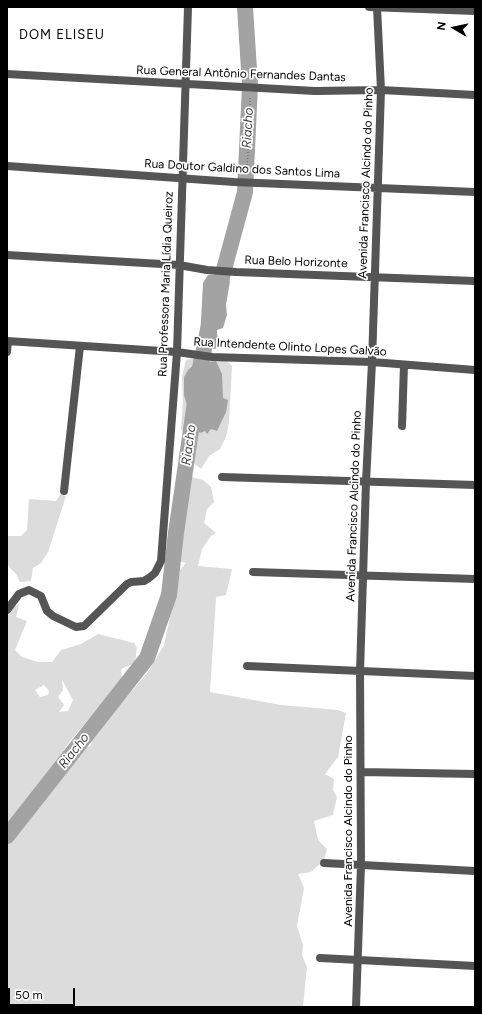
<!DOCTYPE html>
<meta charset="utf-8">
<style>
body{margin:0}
#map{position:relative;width:482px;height:1014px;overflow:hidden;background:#fff;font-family:Figtree,sans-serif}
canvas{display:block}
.frame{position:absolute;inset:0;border:8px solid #000;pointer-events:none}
.north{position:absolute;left:434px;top:8px;width:40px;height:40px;-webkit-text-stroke:3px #fff;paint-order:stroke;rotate:279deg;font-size:11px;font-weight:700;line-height:16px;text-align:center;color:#000}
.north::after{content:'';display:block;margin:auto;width:14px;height:18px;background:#000;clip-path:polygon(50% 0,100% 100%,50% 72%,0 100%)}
.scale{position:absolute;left:8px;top:988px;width:67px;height:18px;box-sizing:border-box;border:2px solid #000;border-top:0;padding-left:5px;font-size:12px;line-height:14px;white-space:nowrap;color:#000;-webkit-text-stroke:3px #fff;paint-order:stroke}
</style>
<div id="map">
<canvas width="482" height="1014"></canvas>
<div class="frame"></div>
<div class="north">N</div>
<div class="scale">50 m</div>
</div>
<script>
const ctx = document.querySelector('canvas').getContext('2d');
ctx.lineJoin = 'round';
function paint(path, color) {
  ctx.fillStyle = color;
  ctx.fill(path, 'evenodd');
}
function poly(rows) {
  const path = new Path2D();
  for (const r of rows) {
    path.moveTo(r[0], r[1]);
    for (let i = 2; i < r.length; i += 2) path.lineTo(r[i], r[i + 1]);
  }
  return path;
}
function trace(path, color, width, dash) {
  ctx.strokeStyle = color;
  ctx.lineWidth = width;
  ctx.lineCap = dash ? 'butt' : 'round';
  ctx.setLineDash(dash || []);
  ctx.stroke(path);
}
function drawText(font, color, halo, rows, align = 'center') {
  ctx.font = font + ' Figtree,sans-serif';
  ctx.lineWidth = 3.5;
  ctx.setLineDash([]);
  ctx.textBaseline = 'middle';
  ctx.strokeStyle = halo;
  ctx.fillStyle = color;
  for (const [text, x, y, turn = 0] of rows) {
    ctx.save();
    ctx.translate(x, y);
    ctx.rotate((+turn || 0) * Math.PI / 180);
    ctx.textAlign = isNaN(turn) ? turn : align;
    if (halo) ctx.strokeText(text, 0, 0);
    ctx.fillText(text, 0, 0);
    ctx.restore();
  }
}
const green = poly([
 [194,358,225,359,232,366,229,422,226,437,220,449,209,456,201,469,193,463,194,446,181,429,183,403,182,377,186,360],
 [192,477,203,480,211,487,214,502,207,509,204,523,216,533,211,536,202,549,198,566,232,569,226,595,216,597,210,692,281,705,338,710,346,713,338,757,325,774,334,779,333,790,337,797,333,815,314,821,318,840,327,849,324,860,311,872,298,874,304,888,297,926,303,945,302,955,307,967,303,1007,7,1007,7,843,29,819,80,751,91,745,93,736,148,672,164,645,180,570,186,563,169,558,177,479],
 [61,494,66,496,48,552,41,563,33,568,31,581,20,582,16,574,11,569,7,563,7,536,21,536,27,530,29,499,56,501],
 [19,604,16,617,27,621,15,650,22,657,38,662,52,662,61,650,81,644,98,634,134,643,137,647,135,663,121,669,122,679,67,745,54,767,7,827,7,617,14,607],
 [62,680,73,700,68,711,59,712,64,705,58,697,63,690],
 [44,685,49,691,48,695,40,697,35,690]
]);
const water = poly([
 [218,274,227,276,230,281,226,305,227,315,223,328,217,330,218,346,215,349,202,346,200,339,203,283,208,275],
 [216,361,222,374,223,398,228,400,226,412,217,431,211,429,207,434,205,431,200,433,194,425,190,411,190,406,187,405,184,395,184,377,188,370,195,364]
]);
const river = poly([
 [219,288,245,192,250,85,245,7],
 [7,836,147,658,169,595,176,533,200,368,209,325]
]);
const path = poly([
 [247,174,250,96]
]);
const minor = poly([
 [369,7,475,11],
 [7,74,315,91,381,90,475,95],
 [7,166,234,182,475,192],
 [7,255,179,265,207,270,236,272,475,281],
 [7,341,177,352,212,357,372,362,475,370],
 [7,352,8,341],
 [402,426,404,365],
 [222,477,475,485],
 [64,491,80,346],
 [253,572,475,579],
 [7,610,19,594,29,590,41,596,47,611,53,616,76,627,84,626,127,584,131,582,144,581,149,578,155,573,161,561,177,352,188,7],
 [247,666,475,676],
 [361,772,475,774],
 [324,863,475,871],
 [320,958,475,966],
 [356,1007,361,865,360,672,366,482,372,362,381,90,377,7]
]);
const streetNames = [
 ["Rua General Antônio Fernandes Dantas",241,74,2],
 ["Rua Doutor Galdino dos Santos Lima",242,169,3],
 ["Avenida Francisco Alcindo do Pinho",366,183,-88],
 ["Rua Belo Horizonte",296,262,2],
 ["Rua Professora Maria Lídia Queiroz",166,284,-88],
 ["Rua Intendente Olinto Lopes Galvão",290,347,3],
 ["Avenida Francisco Alcindo do Pinho",354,506,-88],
 ["Avenida Francisco Alcindo do Pinho",348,831,-90]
];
const neighbourhoodNames = [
 ["DOM ELISEU",62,35]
];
const waterNames = [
 ["Riacho",248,128,-87],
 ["Riacho",189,445,-82],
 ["Riacho",74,751,-52]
];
paint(green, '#dcdcdc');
paint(water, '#a3a3a3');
trace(river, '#a3a3a3', 16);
trace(path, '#777', 1.5, [1, 2]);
trace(minor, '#555', 8);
drawText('12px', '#000', '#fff', streetNames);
ctx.letterSpacing = '1px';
drawText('13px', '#000', '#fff', neighbourhoodNames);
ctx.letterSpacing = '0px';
drawText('italic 13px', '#444', '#fff', waterNames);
</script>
